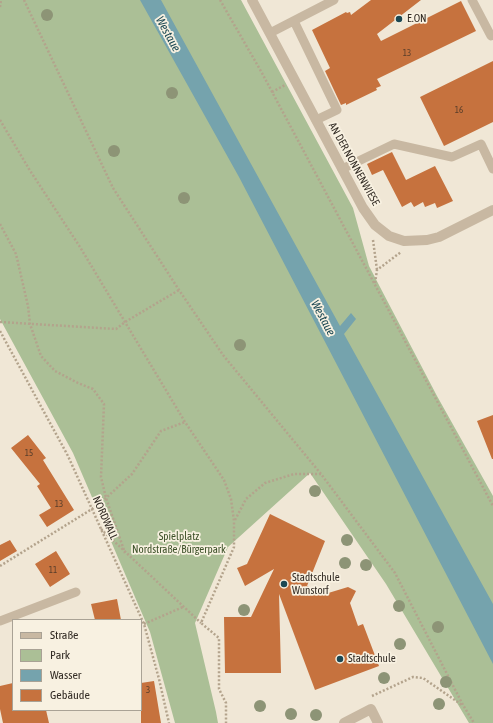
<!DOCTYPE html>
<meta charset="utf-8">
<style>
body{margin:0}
#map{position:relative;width:493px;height:723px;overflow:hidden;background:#f0e7d6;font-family:"Asap Condensed",sans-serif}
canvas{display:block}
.legend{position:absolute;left:12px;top:619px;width:130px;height:92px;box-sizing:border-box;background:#f8f1e1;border:1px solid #a9a295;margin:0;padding:5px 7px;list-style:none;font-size:12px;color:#322b24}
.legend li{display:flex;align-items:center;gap:8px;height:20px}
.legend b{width:20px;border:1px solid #a9a295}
</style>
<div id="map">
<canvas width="493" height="723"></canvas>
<ul class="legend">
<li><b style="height:5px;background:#c8b8a2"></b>Straße</li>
<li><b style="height:11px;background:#abbf96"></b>Park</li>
<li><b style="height:11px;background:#75a3ad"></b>Wasser</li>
<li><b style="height:11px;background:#c6723e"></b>Gebäude</li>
</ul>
</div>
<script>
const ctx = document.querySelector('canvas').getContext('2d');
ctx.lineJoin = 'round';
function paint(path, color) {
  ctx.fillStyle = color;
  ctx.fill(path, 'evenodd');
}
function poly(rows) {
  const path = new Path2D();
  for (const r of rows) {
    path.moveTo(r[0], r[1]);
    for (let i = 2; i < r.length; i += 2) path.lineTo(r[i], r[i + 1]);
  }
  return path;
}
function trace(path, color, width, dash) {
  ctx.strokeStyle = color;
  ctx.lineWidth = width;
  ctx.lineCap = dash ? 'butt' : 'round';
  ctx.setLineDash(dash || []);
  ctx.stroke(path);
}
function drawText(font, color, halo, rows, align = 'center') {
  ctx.font = font + ' "Asap Condensed",sans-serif';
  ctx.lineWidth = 3.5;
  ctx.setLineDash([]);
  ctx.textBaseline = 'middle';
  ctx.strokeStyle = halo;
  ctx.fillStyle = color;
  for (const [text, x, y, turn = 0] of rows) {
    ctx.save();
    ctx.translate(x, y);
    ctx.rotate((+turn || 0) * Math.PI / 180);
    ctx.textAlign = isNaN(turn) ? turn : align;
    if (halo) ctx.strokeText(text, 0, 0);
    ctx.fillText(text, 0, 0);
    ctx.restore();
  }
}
const green = poly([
 [0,0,241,0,353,208,369,266,437,396,493,496,493,723,469,723,386,584,310,473,228,547,195,623,216,712,218,723,175,723,150,632,73,453,0,319]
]);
const water = poly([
 [140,0,161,0,340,326,351,313,356,319,344,334,493,604,493,664,239,177]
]);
const building = poly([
 [371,0,421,0,377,34,381,41,461,1,476,31,377,79,381,86,376,88,377,90,346,105,346,103,341,105,325,71,330,68,312,30,346,12,347,13,350,12,351,15],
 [493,61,493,122,444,146,420,97],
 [392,152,406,180,435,166,453,201,437,208,435,203,425,207,423,202,414,207,411,202,402,207,383,170,372,175,367,164],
 [493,415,493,459,492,459,477,421],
 [28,435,46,458,43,460,74,510,47,527,39,515,51,508,37,486,40,484,11,448],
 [270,514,325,541,307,586,325,594,348,587,356,591,350,603,358,626,363,624,379,666,315,690,279,594,281,673,225,673,224,617,251,617,274,569,245,586,237,568,247,564],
 [10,540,17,551,0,561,0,545],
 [56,551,70,574,50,587,35,564],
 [117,599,121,620,95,620,91,604],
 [154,681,161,723,141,723,141,683],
 [13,683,13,710,46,710,49,723,3,723,0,709,0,686]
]);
const path = poly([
 [24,0,113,188,179,290,223,355,321,474,395,573,463,705,474,723],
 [220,0,262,73,493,506],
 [0,7,1,0],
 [272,92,285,85],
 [0,120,29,169,80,247,185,422,224,480,231,499,234,521,234,547,201,623,219,638,219,689,226,703,226,723],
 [0,224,16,254,28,306,30,324,41,356,55,371,78,383,93,389,104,404,101,477,106,498,125,553],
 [373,240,377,270],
 [375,283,377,270,401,252],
 [0,322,116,329,125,322,179,290],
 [0,331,68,456,144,624,159,679,169,723],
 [235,520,246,499,265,483,294,474,321,474],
 [101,529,201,623],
 [0,566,92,509,106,498,132,474,161,431,185,422],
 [144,624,183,607],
 [372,696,413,677,423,678,462,705]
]);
const lane = poly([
 [472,0,491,36],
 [294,21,337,110,316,120],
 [270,33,334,0],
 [342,169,394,144,452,157,481,144,493,169],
 [0,621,76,592]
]);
const street = poly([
 [252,0,363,208,375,225,389,236,404,241,427,240,439,237,493,210],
 [344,723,371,709,378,723]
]);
const trees = [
 [47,15],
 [172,93],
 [114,151],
 [184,198],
 [240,345],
 [315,491],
 [347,540],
 [345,563],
 [366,565],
 [399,606],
 [244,610],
 [438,627],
 [400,644],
 [384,678],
 [446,682],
 [439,704],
 [260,706],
 [291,714],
 [316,715]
];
const markers = [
 [399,19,4,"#1b4853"],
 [284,584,4,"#1b4853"],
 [340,659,4,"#1b4853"]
];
const numberNames = [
 ["13",407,53],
 ["16",459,110],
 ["15",29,453],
 ["13",59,504],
 ["11",53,570],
 ["3",148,690]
];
const poiNames = [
 ["E.ON",407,19],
 ["Stadtschule",292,578],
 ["Wunstorf",292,591],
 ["Stadtschule",348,659]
];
const streetNames = [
 ["AN DER NONNENWIESE",354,164,61],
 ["NORDWALL",105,518,66]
];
const parkNames = [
 ["Spielplatz",179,537],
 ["Nordstraße/Bürgerpark",179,550]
];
const waterNames = [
 ["Westaue",168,34,61],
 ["Westaue",323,318,62]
];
paint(green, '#abbf96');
paint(water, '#75a3ad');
paint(building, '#c6723e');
trace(path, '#b3a38c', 2.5, [2, 2]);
trace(lane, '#c8b8a2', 9);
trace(street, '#c8b8a2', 10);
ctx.fillStyle = '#8d9476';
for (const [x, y] of trees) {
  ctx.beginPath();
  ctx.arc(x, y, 6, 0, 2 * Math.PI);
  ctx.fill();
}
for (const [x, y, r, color] of markers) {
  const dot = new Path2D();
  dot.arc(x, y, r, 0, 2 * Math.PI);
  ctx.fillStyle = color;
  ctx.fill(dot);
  trace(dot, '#f8f1e1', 1.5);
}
drawText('9px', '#573d2a', null, numberNames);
drawText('11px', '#322b24', '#f8f1e1', poiNames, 'left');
drawText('11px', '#322b24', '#f8f1e1', streetNames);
drawText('11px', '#3c5028', '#f8f1e1', parkNames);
drawText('italic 12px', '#1b4853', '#f8f1e1', waterNames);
</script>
